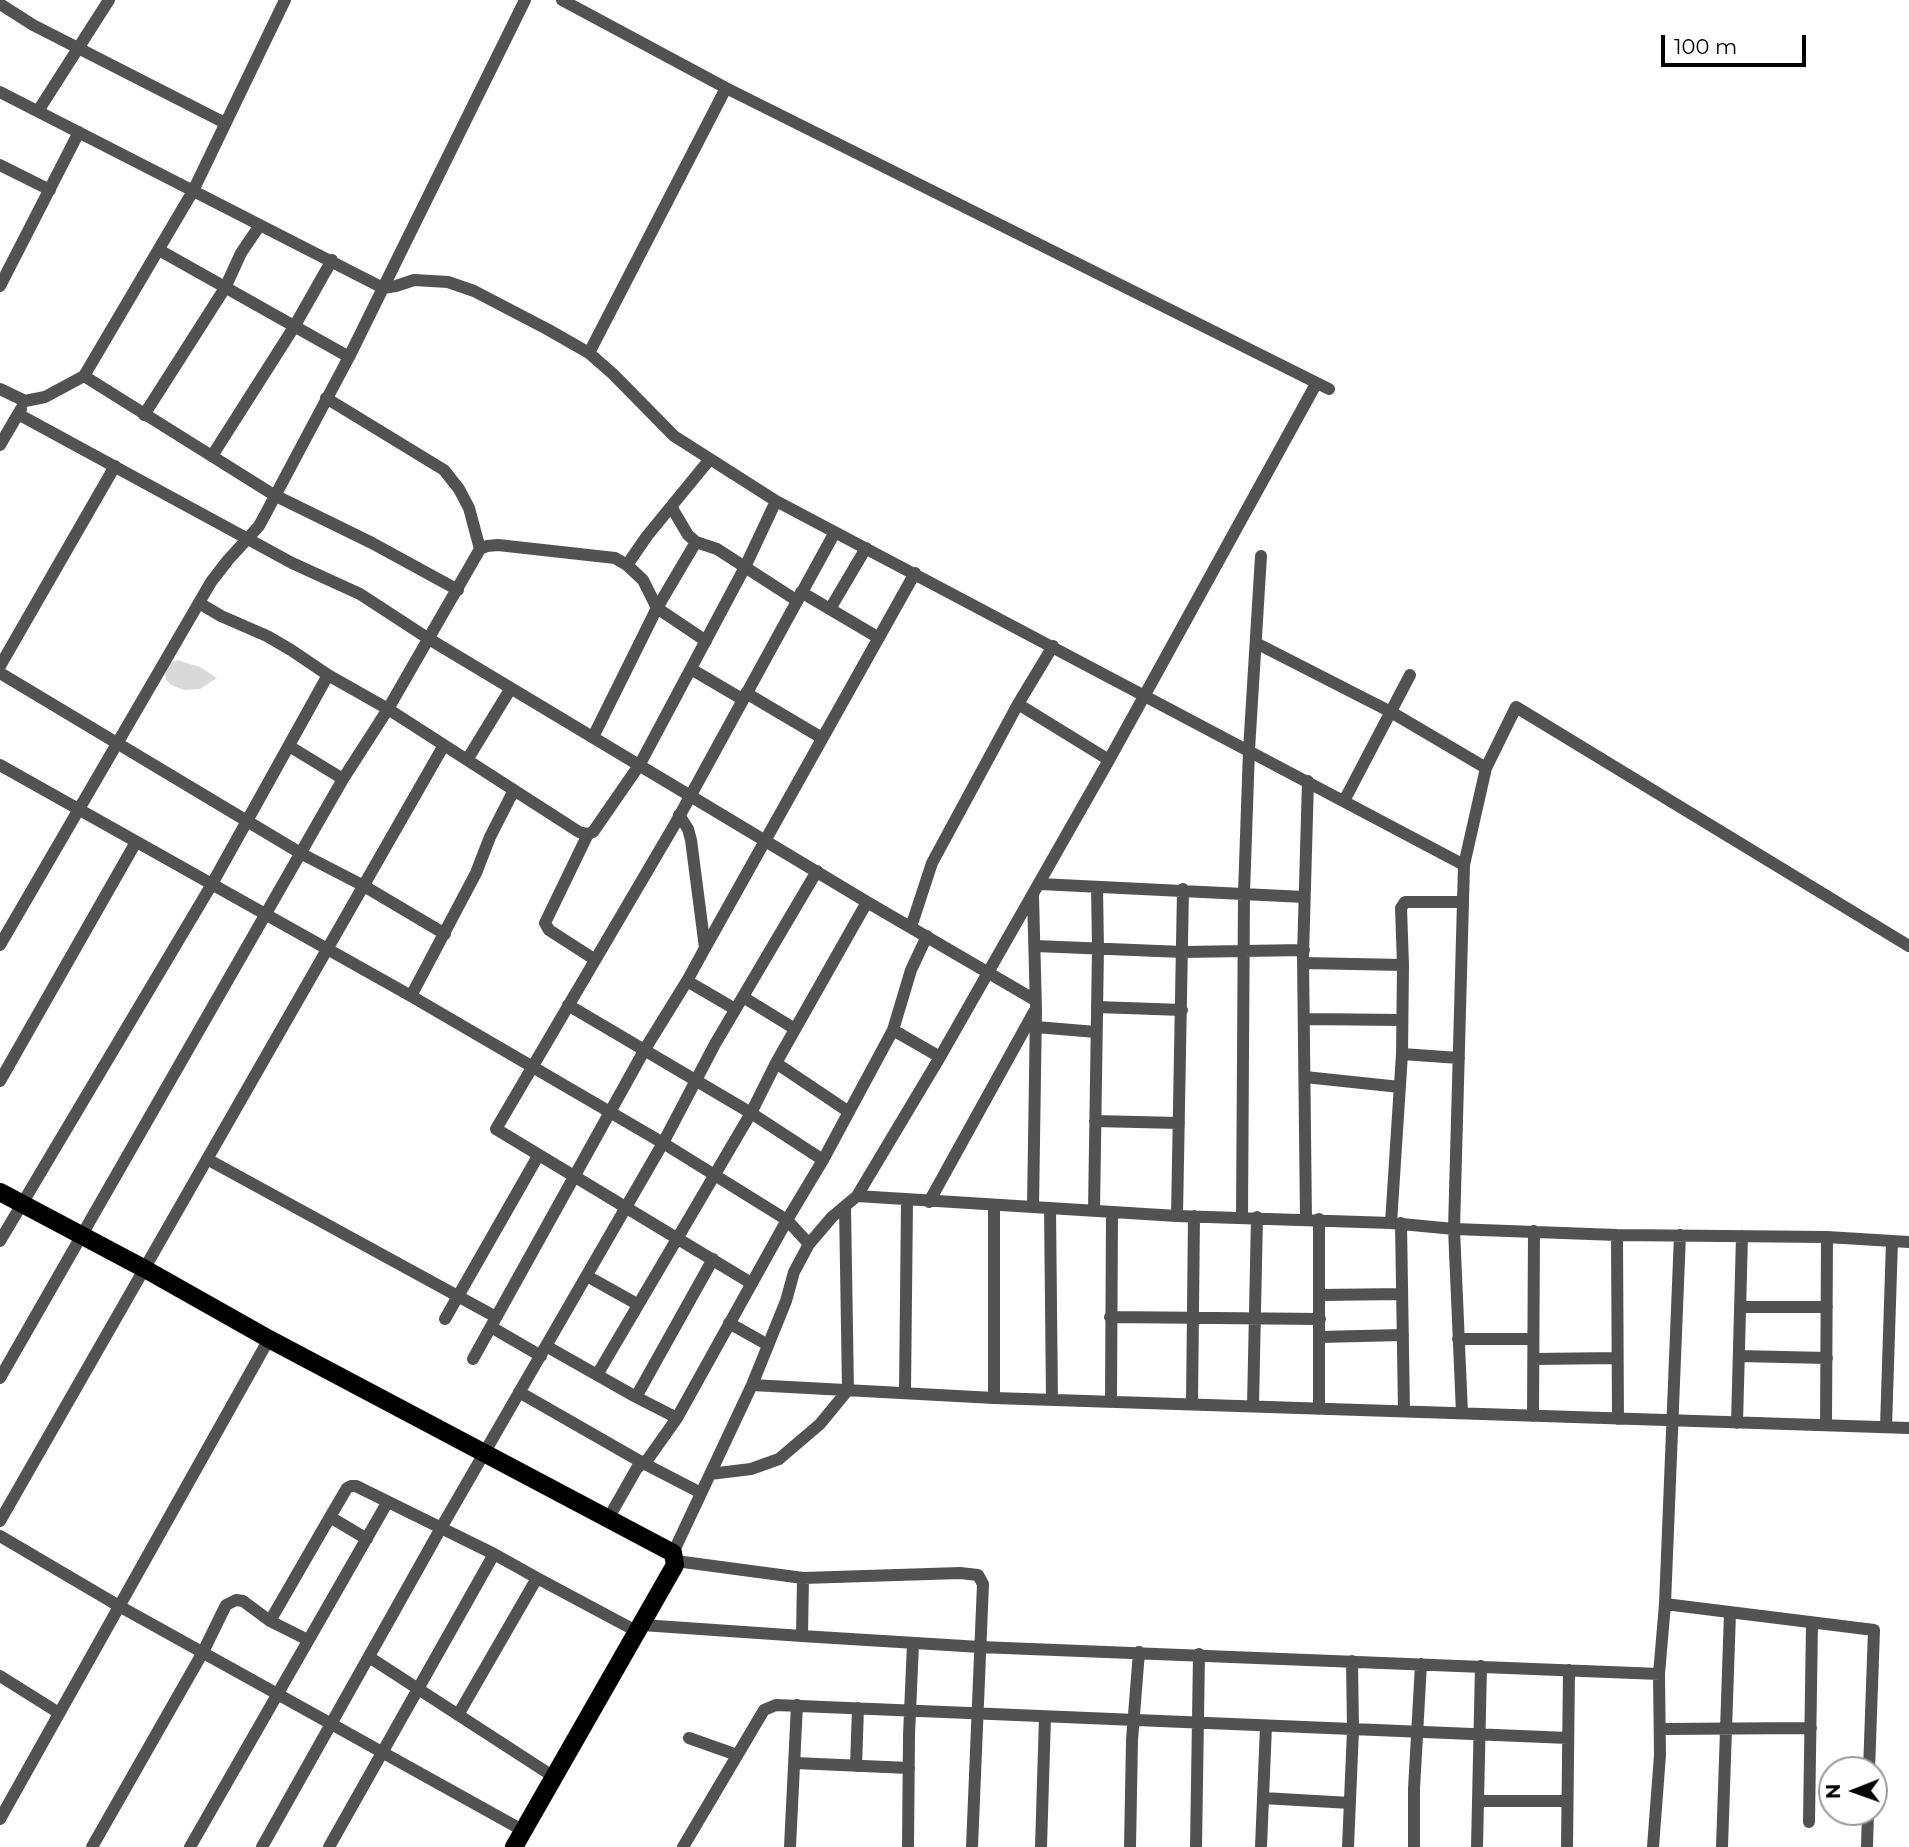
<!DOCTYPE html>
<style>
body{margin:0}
#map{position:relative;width:1909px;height:1847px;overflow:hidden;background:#fff;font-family:Montserrat,sans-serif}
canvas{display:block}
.north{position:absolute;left:1818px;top:1756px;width:70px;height:70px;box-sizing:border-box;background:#fff;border:2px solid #999;border-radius:50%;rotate:269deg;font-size:19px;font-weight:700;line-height:28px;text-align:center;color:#000}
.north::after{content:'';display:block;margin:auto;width:24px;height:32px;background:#000;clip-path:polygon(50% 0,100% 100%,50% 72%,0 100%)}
.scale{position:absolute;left:1661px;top:35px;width:145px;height:32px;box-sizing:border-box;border:4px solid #000;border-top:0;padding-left:9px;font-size:21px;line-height:24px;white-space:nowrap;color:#000;-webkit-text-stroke:5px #fff;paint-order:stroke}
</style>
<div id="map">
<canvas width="1909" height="1847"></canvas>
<div class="north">N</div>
<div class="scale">100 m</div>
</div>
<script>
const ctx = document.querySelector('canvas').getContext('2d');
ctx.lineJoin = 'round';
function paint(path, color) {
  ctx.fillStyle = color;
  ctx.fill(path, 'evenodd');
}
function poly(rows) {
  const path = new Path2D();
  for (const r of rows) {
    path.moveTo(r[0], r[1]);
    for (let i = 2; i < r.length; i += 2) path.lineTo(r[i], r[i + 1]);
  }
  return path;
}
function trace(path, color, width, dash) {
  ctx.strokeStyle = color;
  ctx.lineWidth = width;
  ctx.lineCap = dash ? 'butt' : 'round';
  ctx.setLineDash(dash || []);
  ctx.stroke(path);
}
const green = poly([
 [177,660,200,667,217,678,200,689,184,690,171,685,166,680,165,674,170,663]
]);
const street = poly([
 [562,0,726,88,1329,389],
 [0,4,33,25,225,123],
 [0,92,383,288,396,286,414,280,448,282,474,291,547,329,589,353,613,374,674,436,776,501,1464,865],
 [38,111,109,0],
 [0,165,50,190],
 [159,250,349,357],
 [0,286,79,132],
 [589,353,726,88],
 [84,376,274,495,372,543,458,590],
 [0,389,25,401,45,397,84,376,193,191,285,0],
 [326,398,444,470,459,489,469,508,480,549],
 [18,414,292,563,360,594,429,639,867,902,1035,1000],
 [144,415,225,288,241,253,260,225],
 [0,445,21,409],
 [212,456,294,327,332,260],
 [672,508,688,535,696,542],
 [627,565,647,536,710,459],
 [801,592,879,638],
 [199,603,221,616,267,636,291,650,328,675,388,709,579,832,588,834],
 [830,609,866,548],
 [1256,643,1391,712,1486,768],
 [0,666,115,466],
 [691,669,742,699],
 [0,673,302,854,364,886,445,934],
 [746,693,822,738],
 [1018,704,1109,760],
 [593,737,657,608,696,542,717,549,796,600],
 [289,746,343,779],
 [467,760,511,688],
 [0,765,411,996,663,1143,787,1220,809,1244],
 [1344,801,1410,675],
 [679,815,688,829,691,840,705,948,687,981],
 [1040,884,1304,897],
 [1033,896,1036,1010,1033,1207],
 [911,927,932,863,1018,704,1053,646],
 [0,945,211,582,228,560,259,526,266,513,349,357,525,0],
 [1035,946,1183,952,1304,950],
 [705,948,915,573],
 [594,959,549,930,545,923,588,834,593,832,640,764,745,567,776,501],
 [1304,963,1403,965],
 [411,996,476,873,490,837,514,790],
 [743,997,795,1029],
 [568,1005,751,1113,823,1160],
 [1097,1007,1182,1010],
 [1305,1019,1402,1020],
 [1036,1027,1096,1032],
 [893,1030,940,1057],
 [1402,1054,1459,1058],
 [776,1063,849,1112],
 [1305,1077,1400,1087],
 [0,1081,136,842],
 [1095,1121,1179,1123],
 [207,1159,496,1317],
 [857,1196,1177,1216,1391,1223,1454,1229,1617,1235,1827,1237,1909,1242],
 [929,1202,1034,1012],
 [1050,1208,1052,1400],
 [1094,1211,1098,948,1097,887],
 [1177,1216,1183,889],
 [1242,1217,1244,893,1249,750,1261,556],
 [1306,1219,1303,956,1308,781],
 [1391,1223,1402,1054,1403,965,1401,908,1405,902,1463,902],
 [1401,1223,1404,1411],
 [1617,1235,1618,1419],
 [0,1241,212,884,328,675],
 [587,1276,637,1304],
 [751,1283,496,1129,675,824,835,532],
 [1320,1295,1402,1294],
 [1740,1307,1827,1307],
 [1110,1317,1320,1319],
 [445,1319,538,1156],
 [729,1323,768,1345],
 [491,1327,541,1356],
 [1319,1337,1403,1335],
 [1458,1339,1533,1339],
 [546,1346,636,1397,677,1418],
 [1739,1356,1827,1358],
 [473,1359,645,1049,687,981,735,1009],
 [1534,1359,1617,1358],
 [597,1375,751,1113,776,1063,867,902],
 [0,1378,343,779,388,709,480,549,487,546,498,545,615,558,627,565,643,580,657,608,706,641],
 [752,1385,994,1398,1909,1428],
 [519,1392,643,1463,701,1493],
 [905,1393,907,1201],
 [636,1397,713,1259],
 [994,1398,994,1205],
 [1111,1402,1112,1212],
 [1192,1404,1194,1216],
 [1253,1406,1257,1217],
 [1319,1409,1319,1219],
 [1462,1413,1454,1229,1464,865,1486,768,1516,707,1909,946],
 [1533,1416,1534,1231],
 [1737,1423,1742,1236],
 [1826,1425,1827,1237],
 [1886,1427,1892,1241],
 [710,1474,751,1469,779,1459,820,1424,848,1390,845,1206],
 [330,1517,367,1539],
 [608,1519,637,1468,648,1459,677,1418,787,1220,823,1160,893,1030,911,970,927,936],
 [0,1521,444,745],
 [0,1536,119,1606,524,1831],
 [673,1553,752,1385,786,1301,794,1272,809,1244,832,1217,857,1196,940,1057,1109,760,1316,384],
 [676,1561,803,1578,802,1636,980,1647,1659,1674],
 [537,1578,638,1632],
 [803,1578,960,1573,978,1575,983,1584,972,1847],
 [1665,1604,1874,1630,1869,1770],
 [270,1621,330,1517,347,1488,351,1486,356,1486,494,1554,537,1578,458,1715],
 [642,1625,802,1636],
 [369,1657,554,1777],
 [0,1676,59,1713],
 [1660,1729,1811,1728],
 [689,1738,737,1755],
 [795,1763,909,1768],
 [856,1766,858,1708],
 [1263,1798,1350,1803],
 [1478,1801,1567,1801],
 [0,1819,269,1339],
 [1809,1822,1812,1623],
 [92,1847,203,1652,226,1605,236,1600,243,1601,270,1621,308,1640],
 [190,1847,387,1503],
 [262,1847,441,1528,663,1143,715,1044,817,871],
 [329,1847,494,1554],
 [683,1847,764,1710,776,1705,1568,1738],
 [790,1847,797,1705],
 [908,1847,909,1735,913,1644],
 [1041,1847,1045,1717],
 [1130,1847,1132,1740,1139,1652],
 [1196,1847,1199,1654],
 [1261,1847,1266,1726],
 [1348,1847,1353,1730,1352,1661],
 [1414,1847,1414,1789,1421,1664],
 [1477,1847,1481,1666],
 [1567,1847,1569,1670],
 [1653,1847,1660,1755,1659,1674,1665,1604,1680,1235],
 [1722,1847,1730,1613],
 [1867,1847,1868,1812]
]);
const primary = poly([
 [0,1192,145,1269,269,1339,673,1553,675,1565,514,1847]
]);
paint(green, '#d9d9d9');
trace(primary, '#dbdbdb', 19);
trace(street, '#525252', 12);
trace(primary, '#000', 18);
</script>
